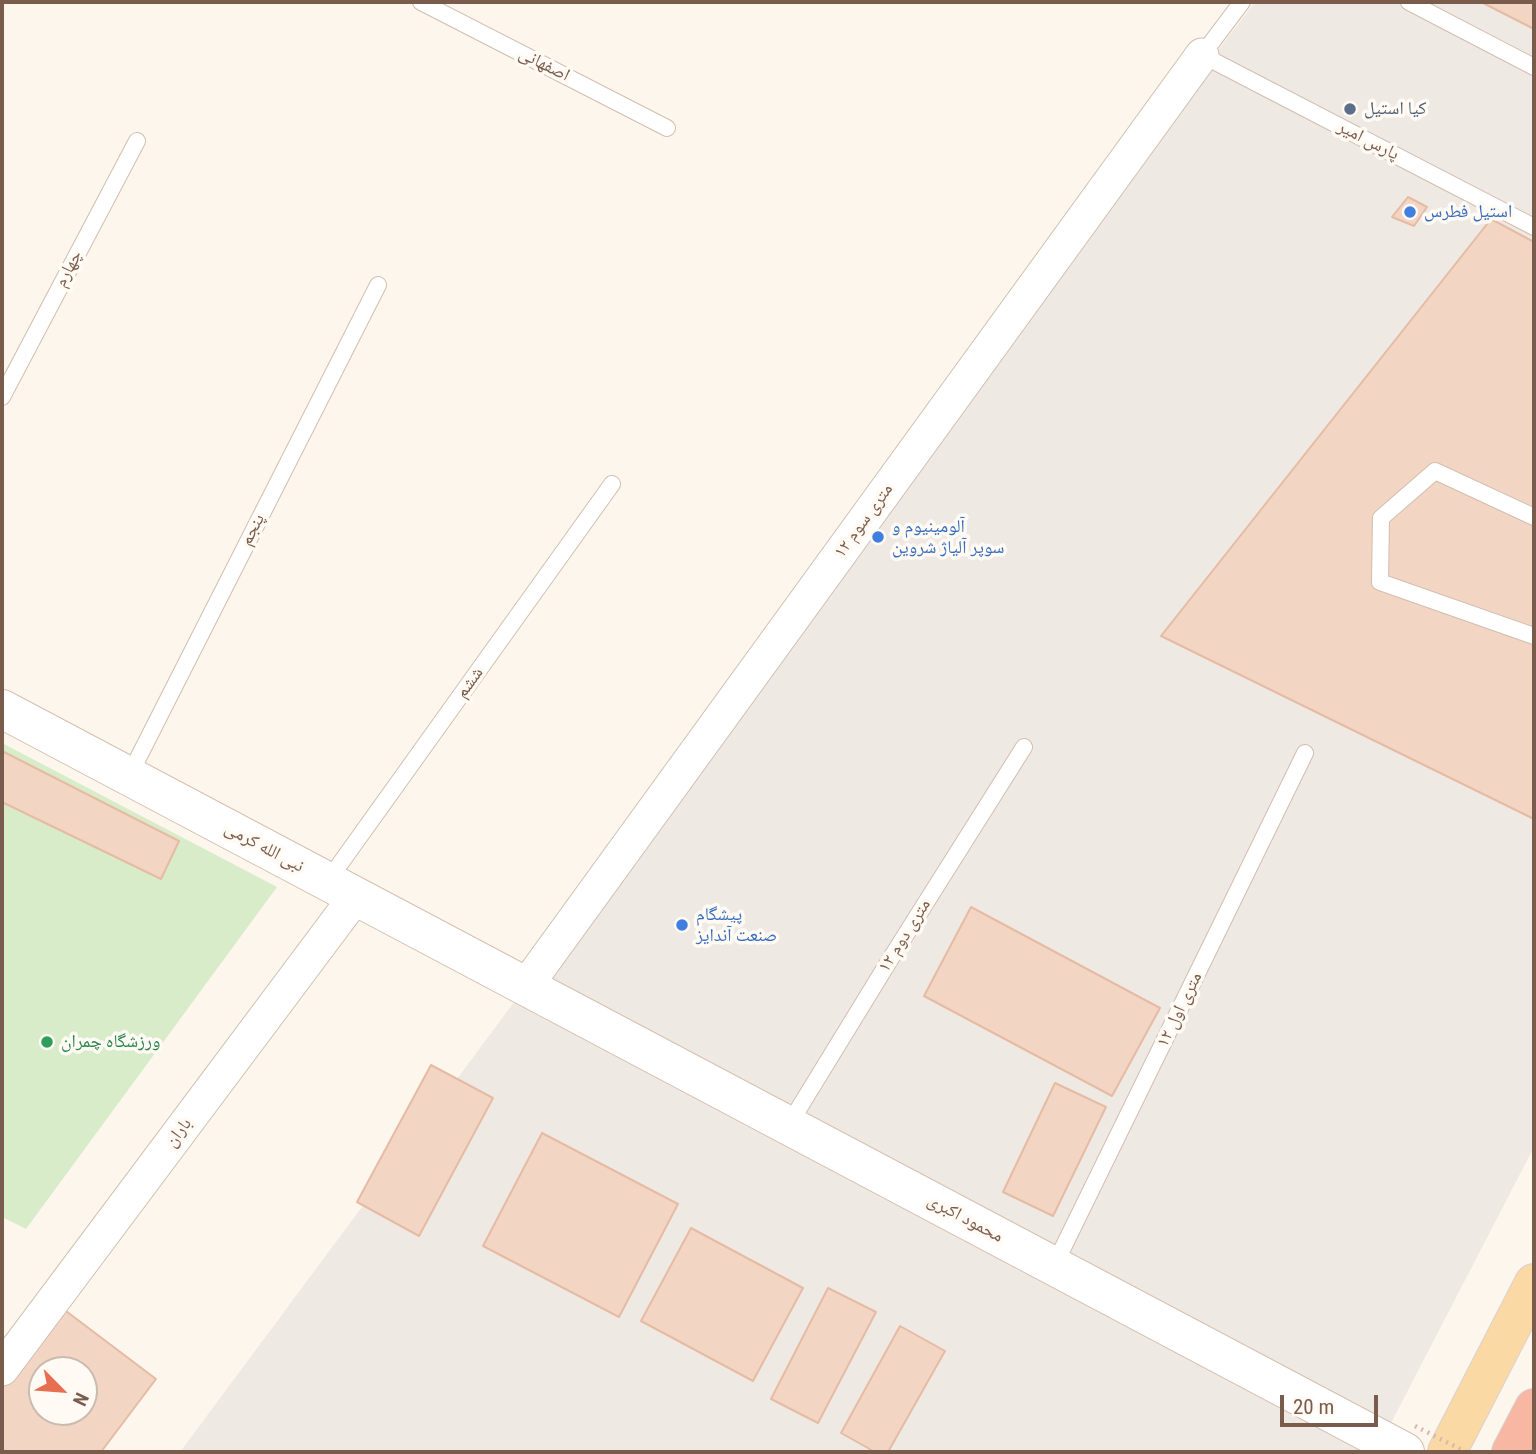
<!DOCTYPE html>
<meta charset="utf-8">
<style>
body{margin:0}
#map{position:relative;width:1536px;height:1454px;overflow:hidden;background:#fdf6ec;font-family:"Roboto Condensed",sans-serif}
canvas{display:block}
.frame{position:absolute;inset:0;border:4px solid #7a5c4d;pointer-events:none}
.north{position:absolute;left:28px;top:1356px;width:70px;height:70px;box-sizing:border-box;background:#fffaf3;border:2px solid #cabbb1;border-radius:50%;rotate:115deg;font-size:19px;font-weight:700;line-height:28px;text-align:center;color:#7a5c4d}
.north::after{content:'';display:block;margin:auto;width:24px;height:32px;background:#e76f51;clip-path:polygon(50% 0,100% 100%,50% 72%,0 100%)}
.scale{position:absolute;left:1280px;top:1395px;width:98px;height:32px;box-sizing:border-box;border:4px solid #7a5c4d;border-top:0;padding-left:9px;font-size:21px;line-height:24px;white-space:nowrap;color:#7a5c4d;-webkit-text-stroke:5px #fffaf3;paint-order:stroke}
</style>
<div id="map">
<canvas width="1536" height="1454"></canvas>
<div class="frame"></div>
<div class="north">N</div>
<div class="scale">20 m</div>
</div>
<script>
const ctx = document.querySelector('canvas').getContext('2d');
ctx.lineJoin = 'round';
function paint(path, color) {
  ctx.fillStyle = color;
  ctx.fill(path, 'evenodd');
}
function poly(rows) {
  const path = new Path2D();
  for (const r of rows) {
    path.moveTo(r[0], r[1]);
    for (let i = 2; i < r.length; i += 2) path.lineTo(r[i], r[i + 1]);
  }
  return path;
}
function trace(path, color, width, dash) {
  ctx.strokeStyle = color;
  ctx.lineWidth = width;
  ctx.lineCap = dash ? 'butt' : 'round';
  ctx.setLineDash(dash || []);
  ctx.stroke(path);
}
function drawText(font, color, halo, rows, align = 'center') {
  ctx.font = font + ' "Roboto Condensed","Noto Naskh Arabic",sans-serif';
  ctx.lineWidth = 7;
  ctx.setLineDash([]);
  ctx.textBaseline = 'middle';
  ctx.strokeStyle = halo;
  ctx.fillStyle = color;
  for (const [text, x, y, turn = 0] of rows) {
    ctx.save();
    ctx.translate(x, y);
    ctx.rotate((+turn || 0) * Math.PI / 180);
    ctx.textAlign = isNaN(turn) ? turn : align;
    if (halo) ctx.strokeText(text, 0, 0);
    ctx.fillText(text, 0, 0);
    ctx.restore();
  }
}
const industrial = poly([
 [1255,2,1534,2,1534,1147,1376,1452,180,1452,526,986,780,621]
]);
const green = poly([
 [2,743,277,887,26,1229,2,1217]
]);
const building = poly([
 [1481,2,1534,2,1534,29,1481,2],
 [1408,197,1427,207,1414,226,1392,217,1408,197],
 [1491,219,1534,242,1534,819,1161,636,1491,219],
 [2,751,179,841,161,879,2,802,2,751],
 [971,907,1160,1008,1112,1096,924,996,971,907],
 [431,1065,493,1098,419,1236,357,1202,431,1065],
 [1055,1083,1106,1107,1053,1216,1003,1192,1055,1083],
 [542,1133,678,1204,619,1317,483,1246,542,1133],
 [691,1228,803,1288,753,1381,641,1321,691,1228],
 [828,1288,876,1312,818,1423,771,1399,828,1288],
 [62,1308,156,1379,101,1452,2,1452,2,1388,62,1308],
 [42,1370,84,1370,84,1412,42,1412,42,1370],
 [900,1326,945,1351,888,1452,875,1452,841,1433,900,1326]
]);
const lane = poly([
 [421,2,667,128],
 [1242,2,1202,55,1534,227],
 [1409,2,1534,67],
 [2,397,137,141],
 [1534,517,1435,471,1381,518,1380,582,1534,636],
 [129,776,378,285],
 [327,882,612,484],
 [788,1126,891,958,1024,747],
 [1054,1266,1305,753]
]);
const street = poly([
 [526,986,1202,55],
 [2,1369,356,896]
]);
const secondary = poly([
 [2,709,1405,1452]
]);
const primary = poly([
 [1447,1452,1534,1283]
]);
const highway = poly([
 [1511,1452,1534,1408]
]);
const pathBridge = poly([
 [1415,1426,1466,1452]
]);
const markers = [
 [1350,109,7,"#5c6f8a"],
 [1410,212,7,"#3f7fe0"],
 [878,537,7,"#3f7fe0"],
 [682,925,7,"#3f7fe0"],
 [47,1042,7,"#2e9e5b"]
];
const streetNames = [
 ["اصفهانی",544,65,27],
 ["پارس امیر",1368,141,27],
 ["چهارم",69,269,-62],
 ["۱۲ متری سوم",864,521,-54],
 ["پنجم",253,530,-63],
 ["ششم",470,683,-54],
 ["نبی الله کرمی",264,848,28],
 ["۱۲ متری دوم",905,936,-58],
 ["۱۲ متری اول",1180,1010,-64],
 ["باران",179,1133,-53],
 ["محمود اکبری",965,1219,28]
];
const serviceNames = [
 ["کیا استیل",1364,109]
];
const shopNames = [
 ["استیل فطرس",1424,212],
 ["آلومینیوم و",892,527],
 ["سوپر آلیاژ شروین",892,548],
 ["پیشگام",696,915],
 ["صنعت آندایز",696,936]
];
const leisureNames = [
 ["ورزشگاه چمران",61,1042]
];
paint(industrial, '#efe9e4');
paint(green, '#d8ecc9');
paint(building, '#f3d5c3');
trace(building, '#e6bba3', 2);
trace(lane, '#d1beb0', 18);
trace(street, '#d1beb0', 35);
trace(secondary, '#d6c0b0', 40);
trace(primary, '#dad1cd', 40);
trace(highway, '#dad1cd', 40);
trace(lane, '#fff', 16);
trace(street, '#fff', 33);
trace(secondary, '#fff', 38);
trace(primary, '#fbd9a5', 38);
trace(highway, '#f7b7a3', 38);
trace(pathBridge, '#d9b8a5', 4.5, [2, 5]);
for (const [x, y, r, color] of markers) {
  const dot = new Path2D();
  dot.arc(x, y, r, 0, 2 * Math.PI);
  ctx.fillStyle = color;
  ctx.fill(dot);
  trace(dot, '#fffaf3', 2.5);
}
drawText('18px', '#7a5c4d', '#fffaf3', streetNames);
drawText('18px', '#4e5e75', '#fffaf3', serviceNames, 'left');
drawText('18px', '#366cbe', '#fffaf3', shopNames, 'left');
drawText('18px', '#27864d', '#fffaf3', leisureNames, 'left');
</script>
